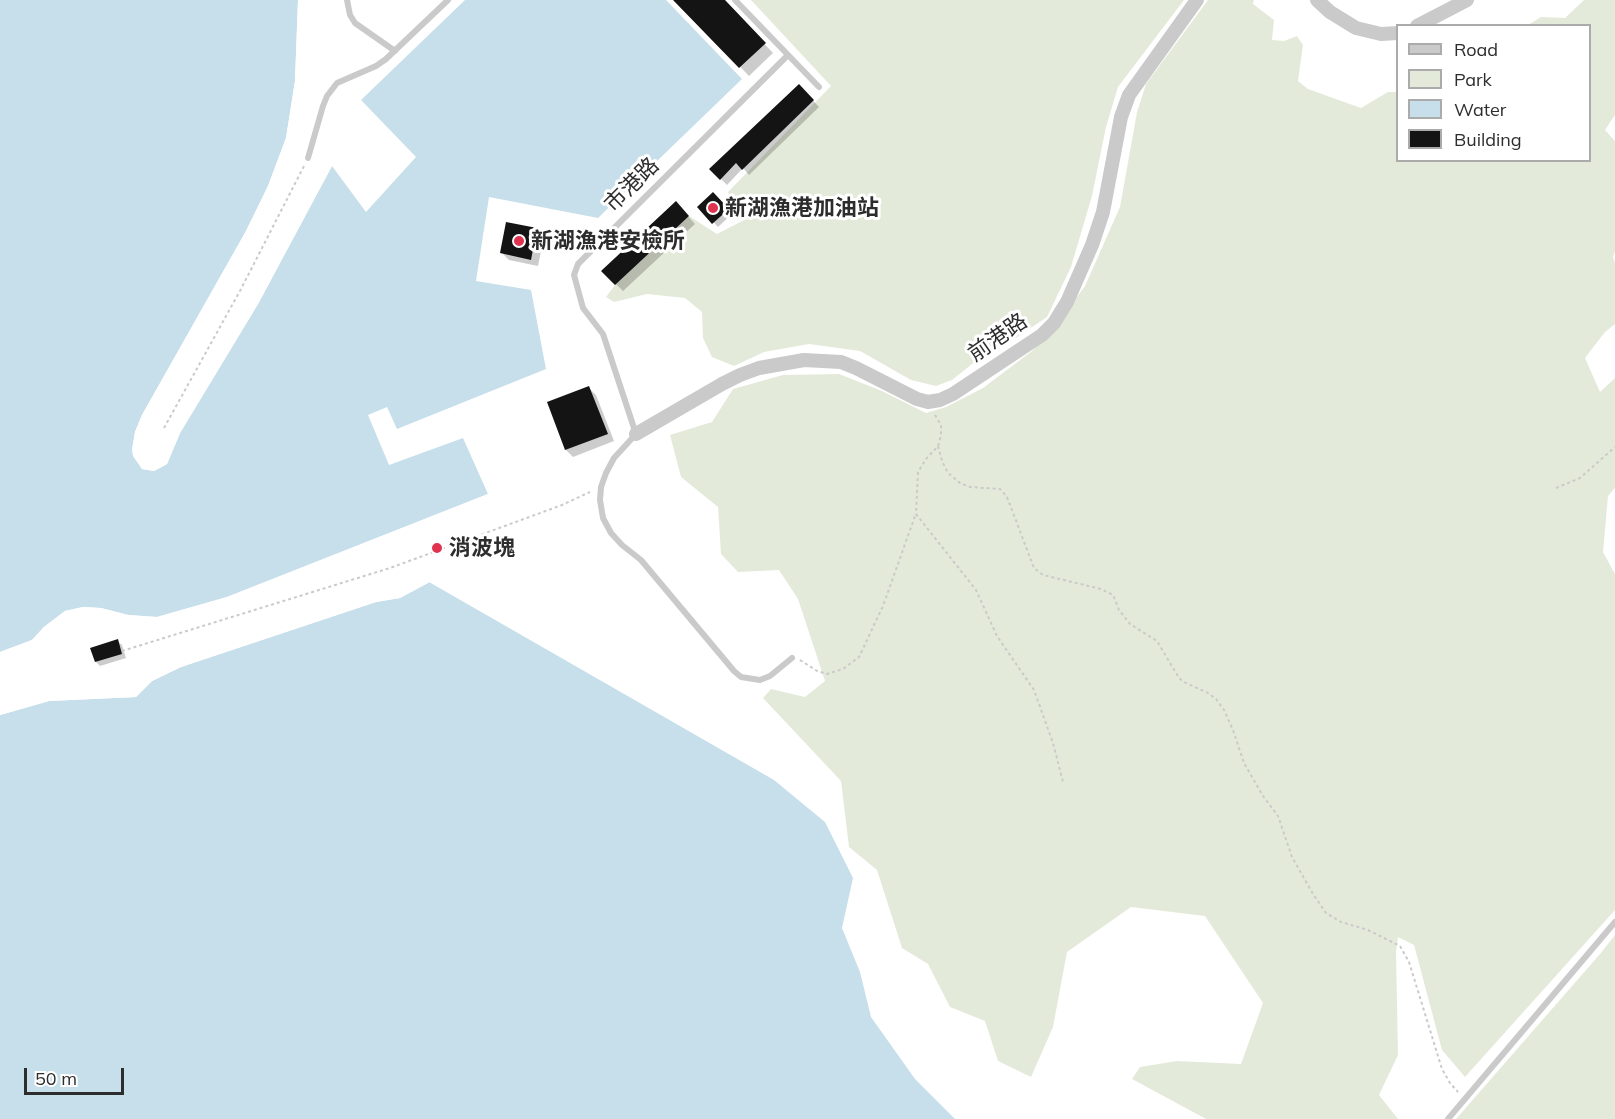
<!DOCTYPE html>
<meta charset="utf-8">
<style>
body{margin:0}
#map{position:relative;width:1615px;height:1119px;overflow:hidden;background:#fff;font-family:Mulish,sans-serif}
canvas{display:block}
.legend{position:absolute;left:1396px;top:24px;width:195px;height:138px;box-sizing:border-box;background:#fff;border:2px solid #ababab;margin:0;padding:8px 10px;list-style:none;font-size:18px;color:#2d2d2d}
.legend li{display:flex;align-items:center;gap:12px;height:30px}
.legend b{width:30px;border:2px solid #ababab}
.scale{position:absolute;left:24px;top:1068px;width:100px;height:27px;box-sizing:border-box;border:3px solid #2d2d2d;border-top:0;padding-left:8px;font-size:18px;line-height:21px;white-space:nowrap;color:#2d2d2d;-webkit-text-stroke:4px #fff;paint-order:stroke}
</style>
<div id="map">
<canvas width="1615" height="1119"></canvas>
<ul class="legend">
<li><b style="height:8px;background:#cacaca"></b>Road</li>
<li><b style="height:16px;background:#e4eada"></b>Park</li>
<li><b style="height:16px;background:#c7dfea"></b>Water</li>
<li><b style="height:16px;background:#141414"></b>Building</li>
</ul>
<div class="scale">50 m</div>
</div>
<script>
const ctx = document.querySelector('canvas').getContext('2d');
ctx.lineJoin = 'round';
function paint(path, color) {
  ctx.fillStyle = color;
  ctx.fill(path, 'evenodd');
}
function poly(rows) {
  const path = new Path2D();
  for (const r of rows) {
    path.moveTo(r[0], r[1]);
    for (let i = 2; i < r.length; i += 2) path.lineTo(r[i], r[i + 1]);
  }
  return path;
}
function trace(path, color, width, dash) {
  ctx.strokeStyle = color;
  ctx.lineWidth = width;
  ctx.lineCap = dash ? 'butt' : 'round';
  ctx.setLineDash(dash || []);
  ctx.stroke(path);
}
function drawText(font, color, halo, rows, align = 'center') {
  ctx.font = font + ' Mulish,"Noto Sans TC",sans-serif';
  ctx.lineWidth = 6;
  ctx.setLineDash([]);
  ctx.textBaseline = 'middle';
  ctx.strokeStyle = halo;
  ctx.fillStyle = color;
  for (const [text, x, y, turn = 0] of rows) {
    ctx.save();
    ctx.translate(x, y);
    ctx.rotate((+turn || 0) * Math.PI / 180);
    ctx.textAlign = isNaN(turn) ? turn : align;
    if (halo) ctx.strokeText(text, 0, 0);
    ctx.fillText(text, 0, 0);
    ctx.restore();
  }
}
const green = poly([
 [751,0,1184,0,1118,87,1106,127,1092,196,1071,267,1047,317,1016,338,982,356,952,380,936,386,911,380,860,351,809,344,764,352,734,366,712,357,703,338,702,312,685,298,647,294,614,302,606,297,615,285,689,216,717,234,748,218,736,207,728,192,831,86],
 [1208,0,1254,0,1253,4,1274,20,1272,40,1284,41,1297,36,1303,45,1298,81,1308,89,1361,108,1388,92,1397,92,1398,160,1590,160,1590,26,1528,25,1541,17,1565,18,1584,0,1615,0,1615,115,1605,130,1615,141,1615,251,1613,257,1615,263,1615,324,1605,332,1585,358,1600,392,1615,378,1615,488,1608,496,1603,552,1615,574,1615,910,1465,1077,1442,1050,1414,945,1398,937,1396,952,1398,1055,1379,1095,1398,1119,1206,1119,1132,1079,1140,1067,1177,1061,1241,1064,1263,1003,1205,916,1131,907,1067,952,1053,1027,1031,1077,998,1061,985,1021,950,1007,928,964,902,948,877,870,849,847,841,781,763,698,771,689,805,697,825,681,798,599,779,570,738,572,721,554,718,507,681,477,670,435,712,422,733,389,783,375,839,374,882,391,926,413,946,407,983,388,1032,351,1050,333,1085,286,1120,207,1137,112,1146,84],
 [1615,935,1615,1119,1456,1119,1600,954]
]);
const water = poly([
 [0,0,298,0,295,81,286,138,268,186,246,231,142,415,135,432,132,450,142,469,154,471,167,464,180,433,258,304,332,166,366,212,416,157,361,100,465,0,666,0,742,79,598,218,489,197,476,281,531,290,546,369,397,429,387,407,368,415,389,465,463,438,488,494,227,597,157,617,128,615,101,608,83,607,65,611,44,627,32,640,0,652],
 [429,582,774,780,825,822,853,878,842,928,860,972,871,1017,915,1079,955,1119,0,1119,0,715,49,701,136,697,152,681,181,667,376,602,400,598]
]);
const pier = poly([
 [298,0,301,0,298,81,289,139,271,187,249,232,144,416,137,433,135,450,135,455,144,466,154,468,165,462,186,416,255,302,330,164,332,166,258,304,180,433,167,464,154,471,142,469,133,456,132,450,135,432,142,415,246,231,268,186,286,138,295,81],
 [488,494,491,494,489,497,446,516,228,600,157,620,128,618,101,611,83,610,67,614,46,629,34,643,0,655,0,652,32,640,44,627,65,611,83,607,101,608,128,615,157,617,227,597],
 [428,580,432,581,400,598,376,602,181,667,152,681,136,697,49,701,0,715,0,712,49,698,134,694,150,679,180,664,375,599,399,596]
]);
const shadow = poly([
 [675,0,723,0,773,53,749,76],
 [799,86,819,107,749,175,743,168,727,185,711,169],
 [713,194,732,214,718,227,699,207],
 [676,203,695,224,623,291,603,271],
 [537,229,544,236,538,266,509,260,502,253],
 [589,388,596,395,614,441,573,457,566,450,549,403],
 [117,641,122,645,126,658,100,666,96,662]
]);
const building = poly([
 [673,0,725,0,766,43,739,68],
 [799,84,814,100,742,170,736,163,720,180,709,169],
 [713,192,729,209,712,224,697,207],
 [676,201,689,216,615,285,601,271],
 [506,222,537,228,531,260,500,253],
 [589,386,608,434,565,450,547,402],
 [118,639,122,654,95,662,90,648]
]);
const path = poly([
 [935,415,941,425,941,436,938,446,926,459,918,472,916,514,976,590,997,636,1034,690,1053,743,1063,782],
 [164,428,241,289,304,166],
 [938,446,942,461,948,473,960,483,970,487,1000,489,1007,497,1034,568,1043,575,1101,589,1113,595,1119,610,1130,624,1157,641,1179,678,1184,682,1208,693,1216,699,1224,710,1233,730,1244,763,1263,796,1278,816,1292,857,1313,894,1326,913,1341,922,1368,930,1400,946,1409,962,1442,1069,1450,1083,1458,1092],
 [1556,488,1580,478,1615,447],
 [122,651,390,568,562,505,590,492],
 [800,660,817,671,827,674,843,669,859,657,883,606,915,516]
]);
const service = poly([
 [347,0,350,15,355,23,395,51],
 [735,0,819,87],
 [788,55,578,264,574,275,583,308,603,334,636,434,614,458,606,473,601,487,600,500,603,518,611,533,622,545,641,560,734,671,741,677,760,680,770,676,792,658],
 [308,158,323,106,327,96,337,83,376,66,386,59,448,0],
 [1448,1119,1615,922]
]);
const tertiary = poly([
 [1317,0,1330,12,1356,28,1381,34,1398,33],
 [1417,26,1467,0],
 [636,434,722,384,740,375,759,368,804,360,841,362,856,368,917,399,928,402,940,400,953,394,1042,335,1054,323,1067,302,1092,245,1103,212,1121,117,1129,95,1197,0]
]);
const markers = [
 [713,208,6,"#e03350"],
 [519,241,6,"#e03350"],
 [437,548,6,"#e03350"]
];
const streetNames = [
 ["市港路",632,185,-45],
 ["前港路",998,338,-35]
];
const poiNames = [
 ["新湖漁港加油站",725,208],
 ["新湖漁港安檢所",531,241],
 ["消波塊",449,548]
];
paint(green, '#e4eada');
paint(water, '#c7dfea');
paint(pier, '#fff');
paint(shadow, '#0003');
paint(building, '#141414');
trace(path, '#cacaca', 2, [3, 3]);
trace(service, '#cacaca', 6);
trace(tertiary, '#cacaca', 14);
for (const [x, y, r, color] of markers) {
  const dot = new Path2D();
  dot.arc(x, y, r, 0, 2 * Math.PI);
  ctx.fillStyle = color;
  ctx.fill(dot);
  trace(dot, '#fff', 2);
}
drawText('22px', '#2d2d2d', '#fff', streetNames);
drawText('bold 22px', '#2d2d2d', '#fff', poiNames, 'left');
</script>
